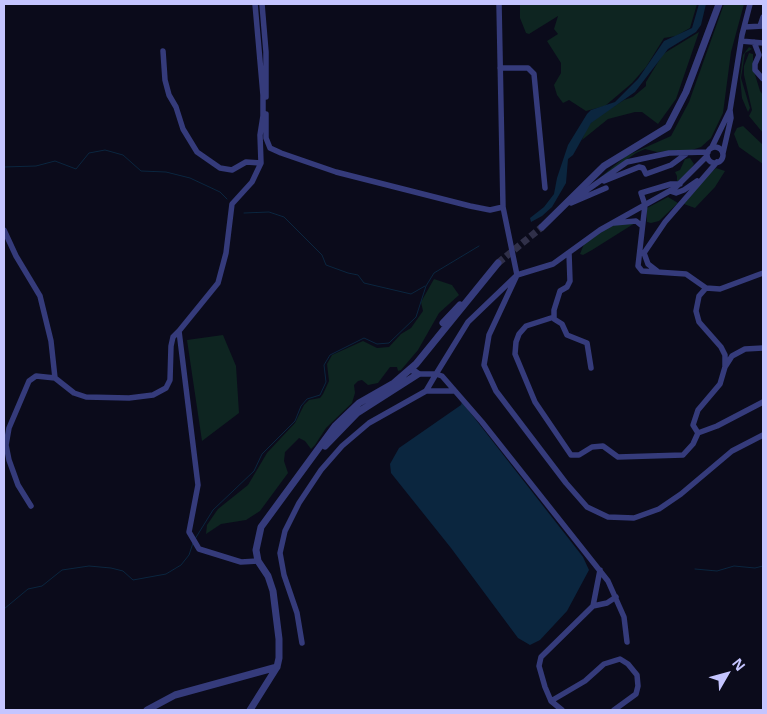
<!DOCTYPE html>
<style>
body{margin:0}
#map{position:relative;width:767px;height:714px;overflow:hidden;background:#0b0b1b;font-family:"Open Sans",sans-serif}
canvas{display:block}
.frame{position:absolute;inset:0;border:5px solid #c5c5ff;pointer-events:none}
.north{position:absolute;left:702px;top:649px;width:50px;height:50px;-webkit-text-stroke:4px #0b0b1b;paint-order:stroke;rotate:52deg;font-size:14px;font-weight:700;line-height:20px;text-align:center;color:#c5c5ff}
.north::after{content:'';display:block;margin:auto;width:18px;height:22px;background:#c5c5ff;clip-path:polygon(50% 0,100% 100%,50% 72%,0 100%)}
</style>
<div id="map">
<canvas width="767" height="714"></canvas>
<div class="frame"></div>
<div class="north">N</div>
</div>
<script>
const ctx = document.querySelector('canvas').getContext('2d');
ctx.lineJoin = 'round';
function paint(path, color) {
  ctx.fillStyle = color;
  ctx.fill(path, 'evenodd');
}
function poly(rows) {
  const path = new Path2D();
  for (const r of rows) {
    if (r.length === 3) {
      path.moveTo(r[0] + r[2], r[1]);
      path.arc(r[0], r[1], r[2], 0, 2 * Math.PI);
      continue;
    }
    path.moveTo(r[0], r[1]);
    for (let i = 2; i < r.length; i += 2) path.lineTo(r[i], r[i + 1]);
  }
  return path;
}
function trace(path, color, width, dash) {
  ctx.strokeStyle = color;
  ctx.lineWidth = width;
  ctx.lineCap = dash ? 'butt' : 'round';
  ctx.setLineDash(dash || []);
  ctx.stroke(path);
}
const green = poly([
 [520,4,697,4,690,28,676,36,664,38,646,67,632,83,605,106,586,111,569,100,563,103,557,95,554,85,561,73,561,63,547,41,558,34,554,29,558,16,529,34,526,33,520,18],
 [724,4,744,4,731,52,723,113,711,138,701,147,692,150,657,152,645,149,636,153,591,185,626,156,671,136,689,102],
 [699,32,676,99,658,124,642,112,635,112,608,119,582,140,586,129,594,119,624,100,633,97,646,86,646,82,663,54],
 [749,47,752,49,745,53,741,78,750,108,748,112,742,98,740,78,743,55],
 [749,53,753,54,753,68,760,91,763,95,763,133,749,116,752,110,744,75,744,66],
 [743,126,763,145,763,164,739,147,734,134,737,128],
 [690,158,694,164,690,170,677,182,677,176,675,172,680,170,685,159],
 [716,168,725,171,715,187,695,208,684,204,700,182],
 [668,197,678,203,659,221,651,223,647,222,647,208],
 [635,223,592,250,583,255,580,254,584,244,612,225],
 [434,279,452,285,459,295,439,313,418,350,401,370,398,371,397,367,390,367,378,383,368,385,362,380,358,381,354,385,355,393,352,403,326,428,315,445,311,449,305,441,299,438,285,452,284,461,288,473,260,511,246,520,221,524,206,534,207,525,218,509,248,485,267,453,295,423,304,405,309,400,320,398,323,394,329,381,327,364,332,355,363,341,377,348,389,347,401,334,411,328,423,311,421,302],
 [223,335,236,366,239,413,202,441,187,340]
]);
const water = poly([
 [699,4,706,4,701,25,696,32,668,49,635,92,591,123,573,155,568,159,566,183,552,207,542,216,531,222,530,218,544,207,554,194,557,178,568,145,587,114,591,110,615,102,638,79,664,41,692,28],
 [462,402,583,557,589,570,567,611,540,640,530,645,518,638,451,548,391,473,390,464,399,448,461,405]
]);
const stream = poly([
 [4,167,36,166,55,161,76,169,89,153,105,150,123,155,141,171,166,172,190,178,220,192,227,199],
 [244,213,269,212,284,217,322,255,326,265,348,273,358,275,364,283,411,294,425,286],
 [195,539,213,510,254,471,262,454,295,421,301,406,307,399,320,395,326,382,324,365,330,355,364,338,377,344,389,343,416,317,426,286,434,273,479,246],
 [695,569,717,571,734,566,755,568,763,566],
 [4,609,28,589,42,586,62,570,89,566,111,568,123,571,133,580,166,574,181,565,189,555,193,543]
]);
const tertiaryTunnel = poly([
 [498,263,542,227]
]);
const minor = poly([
 [255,4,263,95,263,116,260,135,261,163,252,182,232,204,226,253,218,283,179,331,198,485,189,532,199,549,241,562,258,561],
 [262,4,266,52,266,97],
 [499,4,503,207,517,275,489,335,484,365,496,391,566,483,587,507,608,517,634,518,659,509,681,494,732,451,763,435],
 [760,26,763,17],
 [745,27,763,26],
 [741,41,763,43],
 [754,42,759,55,755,64,755,70,763,79],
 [163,51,165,80,169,95,176,107,183,129,197,152,220,168,232,170,246,162,261,163],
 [500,68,528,68,534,74,545,188],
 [266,114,266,138,270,148,281,153,336,172,470,206,490,210,503,207],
 [712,147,730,110],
 [715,155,8],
 [723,153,731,118,730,110,742,35,750,4],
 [604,181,639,167,643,168,646,174,671,165,686,154],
 [680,184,671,184,641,193,645,205,638,266,642,271,686,274,706,288,720,289,763,273],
 [670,191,676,193,684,190,697,181],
 [573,200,627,162,669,153,708,152],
 [571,203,606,188],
 [614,223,636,221,642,226],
 [4,230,16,256,40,296,51,341,55,378],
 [569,253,570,281,567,287,560,291,554,310,554,319,562,324,567,335,587,343,591,368],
 [657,271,648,264,644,253,665,222,717,162],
 [706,288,699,296,696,311,699,322,721,347,725,355,725,366],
 [554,317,526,326,519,334,516,342,515,354,535,402,571,455,579,455,592,447,603,446,618,457,683,455,693,444,698,433,693,425,698,410,720,384,725,367,732,356,745,349,763,348],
 [418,374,436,374,468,322,517,275,553,264,600,230,675,188,707,156],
 [426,391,436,374,442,376,482,422,608,581,624,617,627,642],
 [698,433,717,426,763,402],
 [31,506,18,485,9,460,6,445,9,428,29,381,36,376,55,378,74,393,86,397,129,398,153,395,166,388,170,380,171,346,173,337,179,331],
 [593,606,607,603,616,597],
 [302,643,297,613,284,575,280,553,285,531,299,503,321,470,342,446,369,423,426,391,453,391],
 [551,701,585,681,604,664,620,659,628,664,637,675,638,686,636,694,614,710],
 [562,710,551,701,545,687,539,666,541,657,593,606,600,570]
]);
const tertiary = poly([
 [542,227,604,166,668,127,686,92,719,4],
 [443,323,460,305],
 [325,446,357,413,418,374,411,369],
 [147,710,175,695,277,667],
 [250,710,277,667,279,658,279,639,273,591,268,576,258,561,256,550,261,527,335,426,359,403,394,383,416,364,498,263]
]);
paint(green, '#0e2521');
paint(water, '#0b263f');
trace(stream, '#0b263f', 1);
trace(tertiaryTunnel, '#303049', 7, [7, 3.5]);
trace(minor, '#353b7b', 5.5);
trace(tertiary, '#353b7b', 7);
</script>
